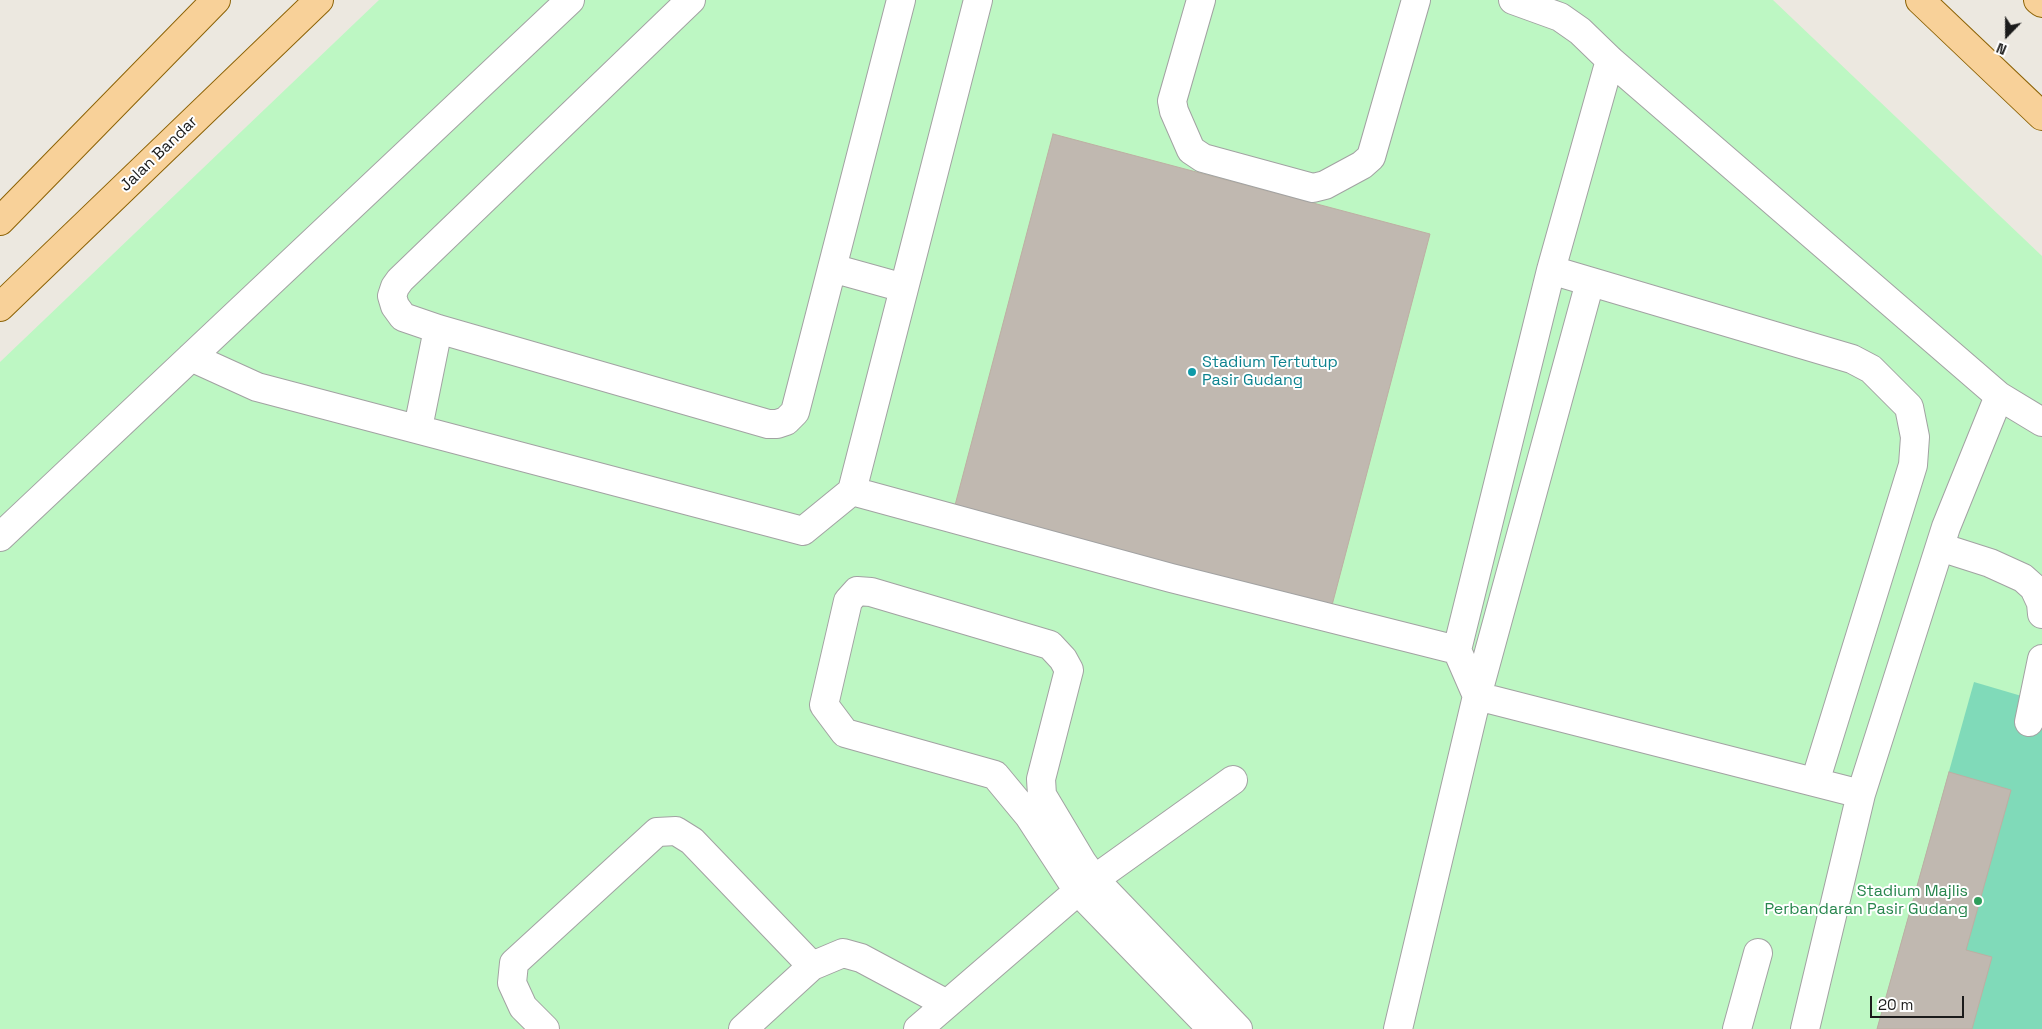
<!DOCTYPE html>
<style>
body{margin:0}
#map{position:relative;width:2042px;height:1029px;overflow:hidden;background:#ece8e0;font-family:"Space Grotesk",sans-serif}
canvas{display:block}
.north{position:absolute;left:1982px;top:10px;width:50px;height:50px;-webkit-text-stroke:4px #fff;paint-order:stroke;rotate:202deg;font-size:14px;font-weight:700;line-height:20px;text-align:center;color:#1b1b1b}
.north::after{content:'';display:block;margin:auto;width:18px;height:22px;background:#1b1b1b;clip-path:polygon(50% 0,100% 100%,50% 72%,0 100%)}
.scale{position:absolute;left:1870px;top:996px;width:94px;height:22px;box-sizing:border-box;border:2px solid #1b1b1b;border-top:0;padding-left:6px;font-size:15px;line-height:18px;white-space:nowrap;color:#1b1b1b;-webkit-text-stroke:4px #fff;paint-order:stroke}
</style>
<div id="map">
<canvas width="2042" height="1029"></canvas>
<div class="north">N</div>
<div class="scale">20 m</div>
</div>
<script>
const ctx = document.querySelector('canvas').getContext('2d');
ctx.lineJoin = 'round';
function paint(path, color) {
  ctx.fillStyle = color;
  ctx.fill(path, 'evenodd');
}
function poly(rows) {
  const path = new Path2D();
  for (const r of rows) {
    path.moveTo(r[0], r[1]);
    for (let i = 2; i < r.length; i += 2) path.lineTo(r[i], r[i + 1]);
  }
  return path;
}
function trace(path, color, width, dash) {
  ctx.strokeStyle = color;
  ctx.lineWidth = width;
  ctx.lineCap = dash ? 'butt' : 'round';
  ctx.setLineDash(dash || []);
  ctx.stroke(path);
}
function drawText(font, color, halo, rows, align = 'center') {
  ctx.font = font + ' "Space Grotesk",sans-serif';
  ctx.lineWidth = 4;
  ctx.setLineDash([]);
  ctx.textBaseline = 'middle';
  ctx.strokeStyle = halo;
  ctx.fillStyle = color;
  for (const [text, x, y, turn = 0] of rows) {
    ctx.save();
    ctx.translate(x, y);
    ctx.rotate((+turn || 0) * Math.PI / 180);
    ctx.textAlign = isNaN(turn) ? turn : align;
    if (halo) ctx.strokeText(text, 0, 0);
    ctx.fillText(text, 0, 0);
    ctx.restore();
  }
}
const park = poly([
 [379,0,1773,0,2042,256,2042,1029,0,1029,0,362]
]);
const pitch = poly([
 [1974,682,2042,702,2042,1029,1877,1029]
]);
const building = poly([
 [1053,134,1430,234,1331,609,954,509,1053,134],
 [1949,772,2011,790,1966,950,1992,957,1972,1029,1877,1029,1949,772]
]);
const minor = poly([
 [691,0,400,280,395,287,392,296,395,306,403,317,438,329,768,424,777,424,786,421,795,412,901,0],
 [1201,0,1172,101,1174,111,1191,150,1203,158,1313,188,1325,185,1362,165,1371,157,1416,0],
 [1513,0,1560,17,1580,31,1610,60,1999,396,2042,422],
 [832,268,904,288],
 [1551,270,1852,359,1871,369,1909,407,1915,437,1913,465,1815,782],
 [191,357,257,387,803,531,852,491,978,0],
 [418,428,438,329],
 [852,491,1171,578,1457,650,1477,696,1861,794],
 [0,537,570,0],
 [1940,547,1990,563,2023,578,2034,588,2041,603,2042,614],
 [1457,650,1551,270,1610,60],
 [2029,722,2042,659],
 [545,1029,523,1007,512,983,514,963,657,832,676,831,692,841,812,966],
 [743,1029,812,966,843,953,861,958,947,1004],
 [918,1029,1078,891,1233,780],
 [1212,1029,1078,891,1029,816,995,775,845,733,824,705,848,601,857,591,871,592,1050,645,1063,659,1069,670,1041,779,1042,795,1082,862,1095,880,1238,1029],
 [1398,1029,1477,696,1590,282],
 [1737,1029,1758,953],
 [1805,1029,1861,794,1946,527,1999,396]
]);
const major = poly([
 [1920,0,2042,116],
 [2038,0,2042,3],
 [0,221,216,0],
 [0,307,319,0]
]);
const markers = [
 [1192,372,5,"#0f9aa8"],
 [1978,901,5,"#2e9e5b"]
];
const streetNames = [
 ["Jalan Bandar",159,154,-44]
];
const cultureNames = [
 ["Stadium Tertutup",1202,363],
 ["Pasir Gudang",1202,381]
];
const leisureNames = [
 ["Stadium Majlis",1968,892],
 ["Perbandaran Pasir Gudang",1968,910]
];
paint(park, '#bdf7c3');
paint(pitch, '#80dab9');
paint(building, '#c0b8b0');
trace(building, '#bdafa3', 1);
trace(minor, '#a2a2a2', 30);
trace(major, '#8c6205', 30);
trace(minor, '#fff', 28);
trace(major, '#f8d199', 28);
for (const [x, y, r, color] of markers) {
  const dot = new Path2D();
  dot.arc(x, y, r, 0, 2 * Math.PI);
  ctx.fillStyle = color;
  ctx.fill(dot);
  trace(dot, '#fff', 2);
}
drawText('16px', '#1b1b1b', '#fff', streetNames);
drawText('16px', '#0d838f', '#fff', cultureNames, 'left');
drawText('16px', '#27864d', '#fff', leisureNames, 'right');
</script>
